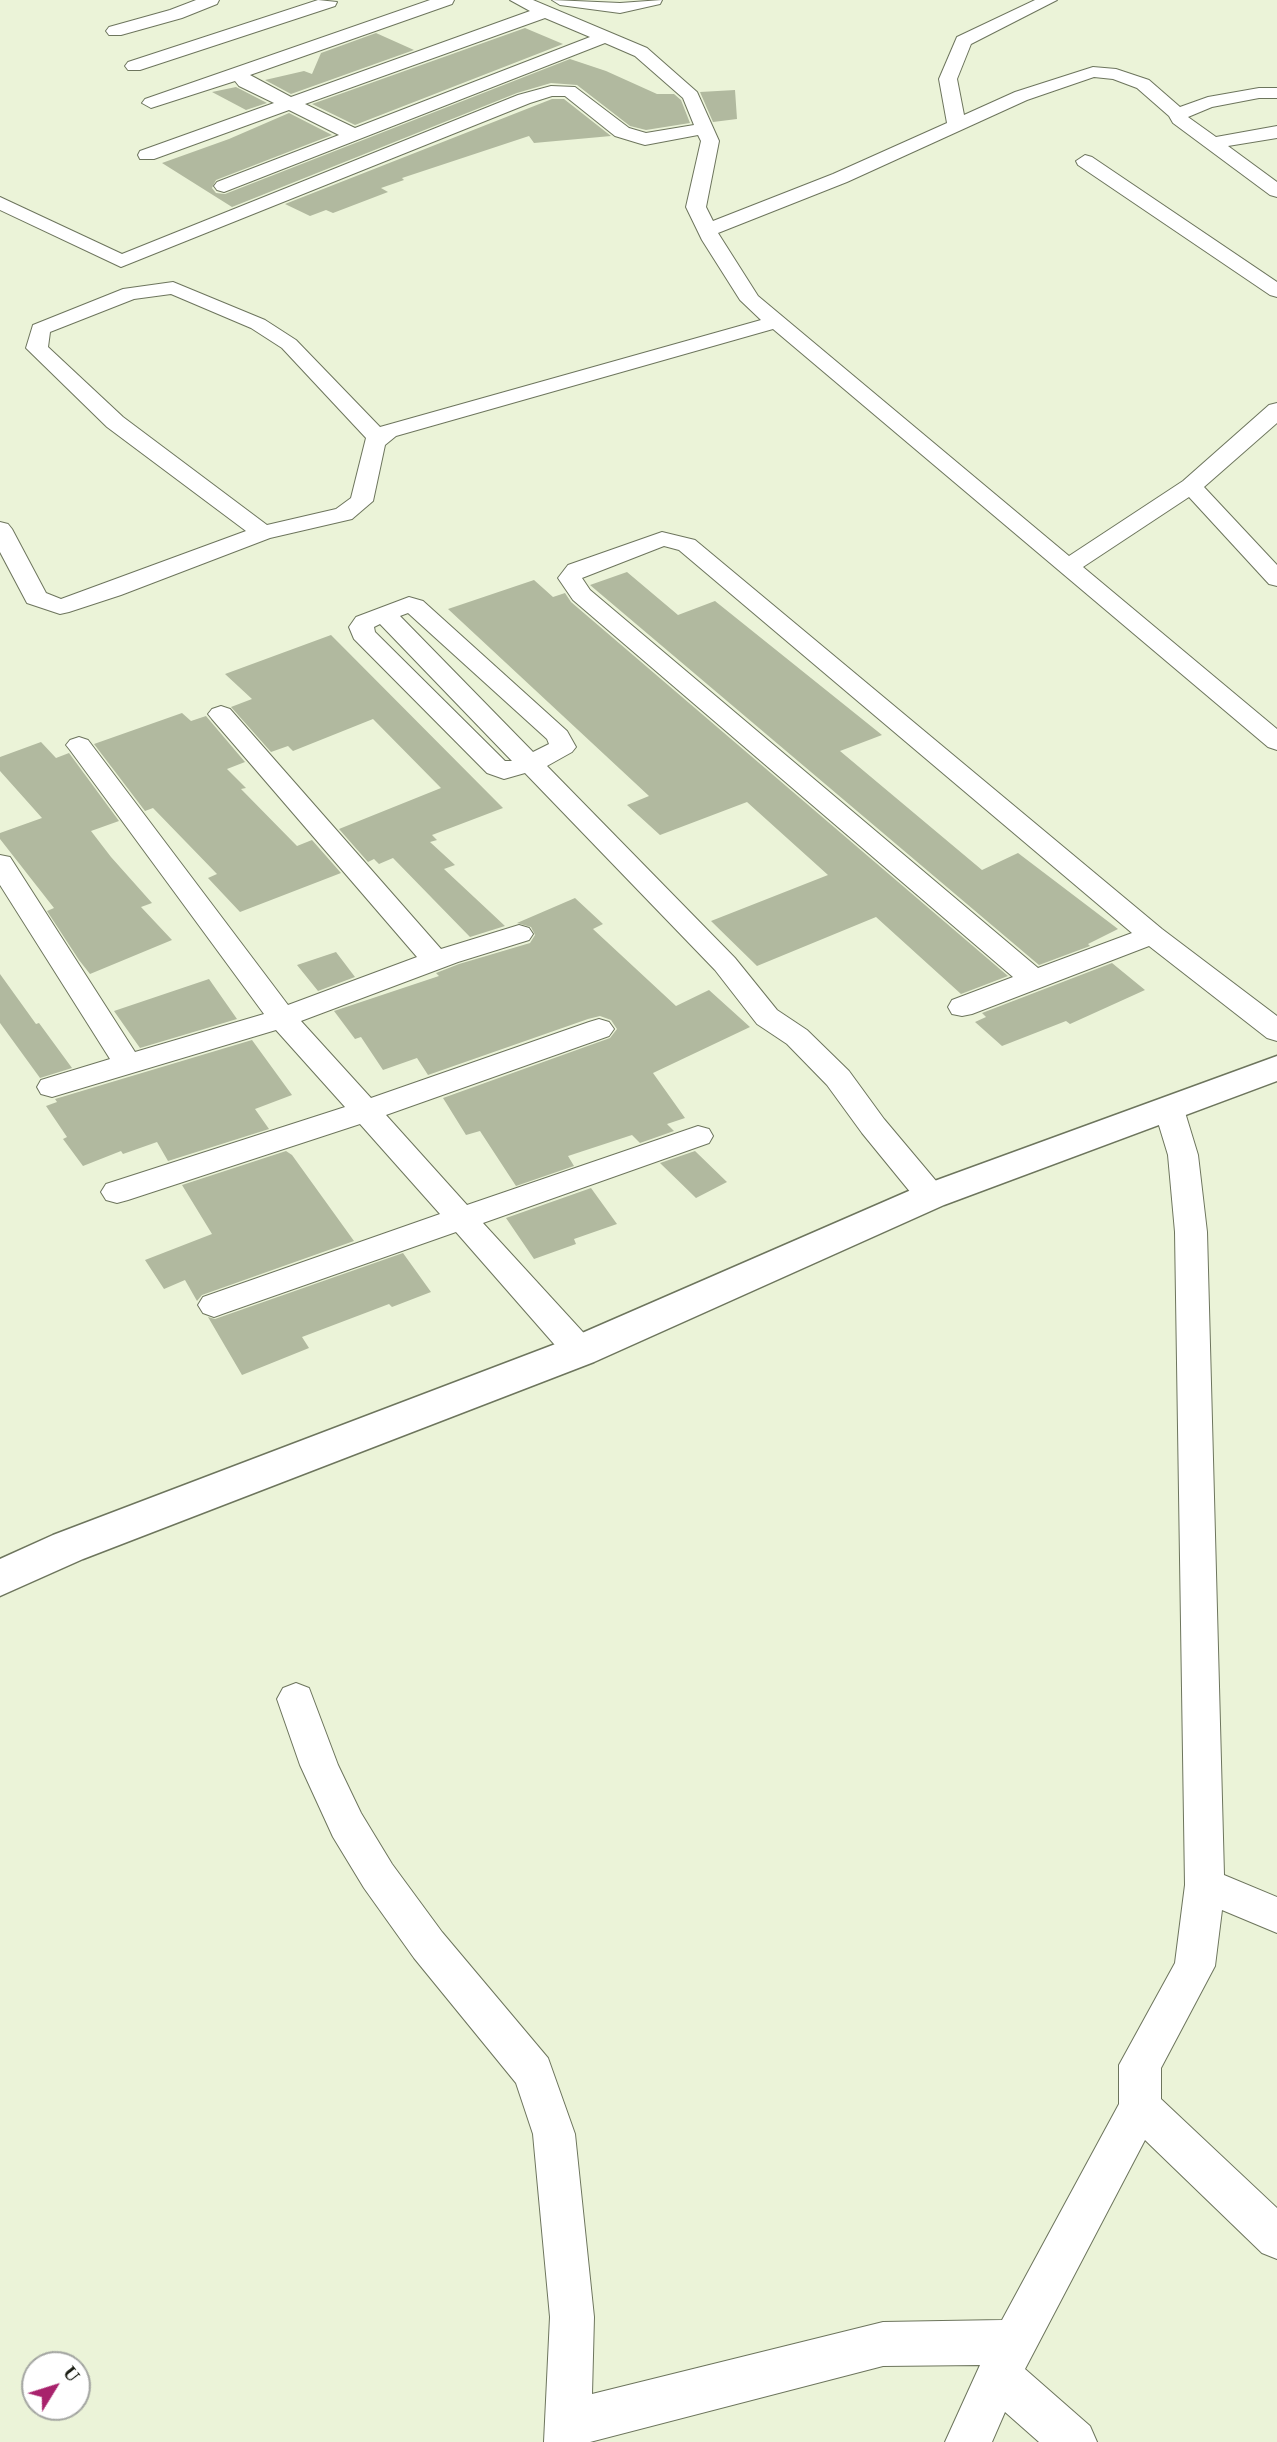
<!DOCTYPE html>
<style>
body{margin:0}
#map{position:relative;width:1277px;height:2442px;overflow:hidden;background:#ebf3d8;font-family:"Times New Roman",serif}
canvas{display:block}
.north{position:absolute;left:21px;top:2351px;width:70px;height:70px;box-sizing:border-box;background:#fff;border:2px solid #a3a5a1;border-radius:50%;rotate:52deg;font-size:19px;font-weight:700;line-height:28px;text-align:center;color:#1a1d13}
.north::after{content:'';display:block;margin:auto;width:24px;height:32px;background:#a8226c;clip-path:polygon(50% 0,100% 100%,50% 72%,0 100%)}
</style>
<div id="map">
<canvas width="1277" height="2442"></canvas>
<div class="north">U</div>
</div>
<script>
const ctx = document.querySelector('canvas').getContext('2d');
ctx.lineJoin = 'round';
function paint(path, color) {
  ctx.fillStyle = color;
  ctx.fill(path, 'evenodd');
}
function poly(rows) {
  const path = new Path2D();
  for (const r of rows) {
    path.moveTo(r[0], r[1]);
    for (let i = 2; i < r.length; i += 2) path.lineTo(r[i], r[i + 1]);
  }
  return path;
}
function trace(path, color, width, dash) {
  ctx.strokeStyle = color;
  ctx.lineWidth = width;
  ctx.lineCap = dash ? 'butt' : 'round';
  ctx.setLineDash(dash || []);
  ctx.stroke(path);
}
const building = poly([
 [525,28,563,44,355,125,312,104],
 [376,33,414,50,291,94,265,80,304,71,312,74,321,53],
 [570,59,606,71,657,94,674,94,681,100,690,123,646,130,630,126,577,85,551,83,517,93,232,207,162,163,229,139,289,113,332,135,216,180,212,188,216,193,225,194],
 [236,87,238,88,267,103,246,110,212,92],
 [735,90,737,119,713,122,700,92],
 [552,99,564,99,611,136,534,143,529,136,402,178,404,180,381,188,388,192,333,213,326,210,310,216,285,204],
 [627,572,678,615,715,601,882,735,840,751,982,870,1018,853,1118,929,1088,944,1090,946,1039,965,590,585],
 [534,580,553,597,565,593,571,602,1008,976,961,994,876,917,757,966,711,921,828,875,747,802,660,835,627,805,649,796,448,609],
 [331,635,503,808,432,835,437,840,430,842,455,865,444,869,505,926,470,937,393,858,379,864,374,859,368,862,339,829,441,788,373,719,293,751,288,746,271,752,231,707,252,699,225,674],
 [182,713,191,721,206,716,245,762,227,769,246,788,241,789,297,846,312,840,341,873,240,912,208,878,217,874,153,808,145,811,94,744],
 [41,742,56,758,69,753,119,821,91,831,111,857,152,903,141,907,172,940,90,974,79,960,47,911,54,908,0,839,0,833,42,818,0,771,0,757],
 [575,898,603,924,593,929,676,1006,709,990,750,1027,653,1073,685,1118,667,1124,674,1131,640,1143,632,1135,568,1156,574,1166,516,1186,480,1131,466,1135,443,1098,610,1038,617,1029,611,1020,600,1016,588,1019,428,1075,417,1058,383,1070,361,1037,355,1039,334,1011,439,976,436,973,459,964,530,943,535,935,531,927,517,923],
 [336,952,355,977,318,991,297,965],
 [1112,963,1145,990,1070,1024,1066,1021,1002,1046,975,1022,986,1017,982,1013],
 [0,974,36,1024,39,1023,72,1068,40,1078,0,1023],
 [209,979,237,1019,140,1048,114,1011],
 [252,1040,292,1095,255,1109,269,1129,168,1161,157,1142,123,1154,121,1151,83,1166,63,1139,67,1137,46,1106,57,1102,55,1099],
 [286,1151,292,1155,354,1241,202,1295,197,1301,185,1280,164,1289,145,1260,212,1234,182,1185],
 [695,1151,727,1182,696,1198,660,1163],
 [591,1188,617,1224,574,1239,576,1244,534,1259,506,1218],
 [403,1253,431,1292,392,1307,389,1304,302,1337,309,1348,242,1375,208,1317,215,1319]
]);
const minor = poly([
 [196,0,219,0,217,4,182,18,121,35,109,35,106,31,109,27,170,10,196,0],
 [318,0,337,2,335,6,140,70,128,70,125,66,128,62,318,0],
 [430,0,454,0,452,4,250,75,291,97,530,11,510,0,533,0,647,48,697,92,719,141,706,207,713,221,833,174,947,123,939,79,957,37,1035,0,1057,0,971,44,957,79,964,115,1015,92,1093,67,1116,69,1149,80,1180,107,1208,97,1259,88,1277,88,1277,98,1259,98,1212,107,1188,117,1216,137,1277,126,1277,138,1228,146,1277,182,1277,197,1270,195,1173,123,1169,116,1137,88,1113,79,1094,77,1027,100,847,182,718,233,758,296,1069,556,1183,481,1269,405,1277,403,1277,423,1204,487,1277,565,1277,586,1269,584,1189,497,1083,567,1277,729,1277,750,1268,747,773,329,396,436,385,445,373,501,352,519,270,538,121,595,69,612,60,614,27,603,0,552,0,522,8,524,12,529,46,593,61,599,246,531,107,427,26,348,33,325,123,289,173,282,265,320,296,340,380,427,761,320,740,300,702,240,686,207,701,141,698,135,645,145,638,143,615,136,565,96,552,96,530,103,121,267,0,210,0,197,122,254,518,95,551,86,575,87,629,128,646,133,694,125,683,98,635,56,605,43,224,192,217,190,214,186,217,182,339,135,289,110,154,159,140,159,138,155,140,151,274,103,239,86,235,81,151,108,142,103,145,99,430,0],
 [545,18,590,37,355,128,305,104,545,18],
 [171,294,251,328,282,348,366,438,351,498,336,509,267,525,123,417,48,347,50,332,134,299,171,294],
 [552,0,620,3,662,0,660,4,620,13,560,5,552,0],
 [1085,155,1092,157,1277,282,1277,297,1270,295,1078,165,1076,161,1085,155],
 [662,532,695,540,1162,929,1277,1016,1277,1041,1267,1038,1149,946,972,1014,962,1016,952,1014,948,1007,952,1000,1013,977,573,600,558,578,568,565,662,532],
 [664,546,679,550,1132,933,1038,968,590,590,582,578,664,546],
 [409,597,423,601,567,731,576,747,572,752,547,766,735,958,777,1010,807,1030,849,1071,884,1119,942,1188,947,1196,942,1204,931,1207,920,1204,862,1133,827,1085,787,1044,757,1024,715,970,525,773,504,779,487,773,354,639,349,627,356,617,409,597],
 [408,613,547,739,549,744,533,752,400,616,408,613],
 [380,624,512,761,505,761,375,632,374,627,380,624],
 [221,706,230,709,441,949,519,925,529,928,533,934,529,940,458,962,301,1021,371,1098,589,1022,599,1019,609,1022,614,1029,609,1036,386,1115,467,1205,698,1126,709,1129,713,1136,709,1143,483,1223,592,1342,597,1351,592,1360,580,1363,568,1360,456,1232,225,1313,214,1317,203,1313,198,1305,203,1297,440,1214,360,1124,128,1200,117,1203,106,1200,101,1192,106,1184,345,1107,276,1030,52,1097,41,1094,37,1087,41,1080,110,1059,0,885,0,855,10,857,135,1052,264,1014,70,750,66,745,70,740,79,737,88,740,288,1005,417,957,212,719,208,714,212,709,221,706],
 [1169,1099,1180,1102,1184,1109,1198,1155,1207,1232,1224,1875,1277,1897,1277,1933,1222,1910,1215,1966,1161,2068,1161,2099,1277,2208,1277,2259,1262,2253,1145,2140,1025,2369,1090,2426,1097,2442,1039,2442,1005,2412,992,2442,945,2442,980,2365,883,2366,590,2442,544,2442,550,2317,533,2134,516,2083,414,1958,364,1888,333,1837,300,1765,277,1699,283,1688,296,1683,309,1688,338,1765,361,1813,392,1864,442,1932,548,2058,575,2134,594,2317,592,2394,883,2322,1002,2320,1119,2104,1119,2065,1175,1963,1185,1885,1175,1232,1168,1155,1154,1109,1158,1102,1169,1099]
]);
const tertiary = poly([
 [1277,1056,1277,1081,944,1205,594,1362,83,1559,0,1596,0,1559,53,1535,566,1340,918,1187,1277,1056]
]);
paint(building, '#b1b99f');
trace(minor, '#6d755d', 2);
trace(tertiary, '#6d755d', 3);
paint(minor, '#fff');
paint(tertiary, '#fff');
</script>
